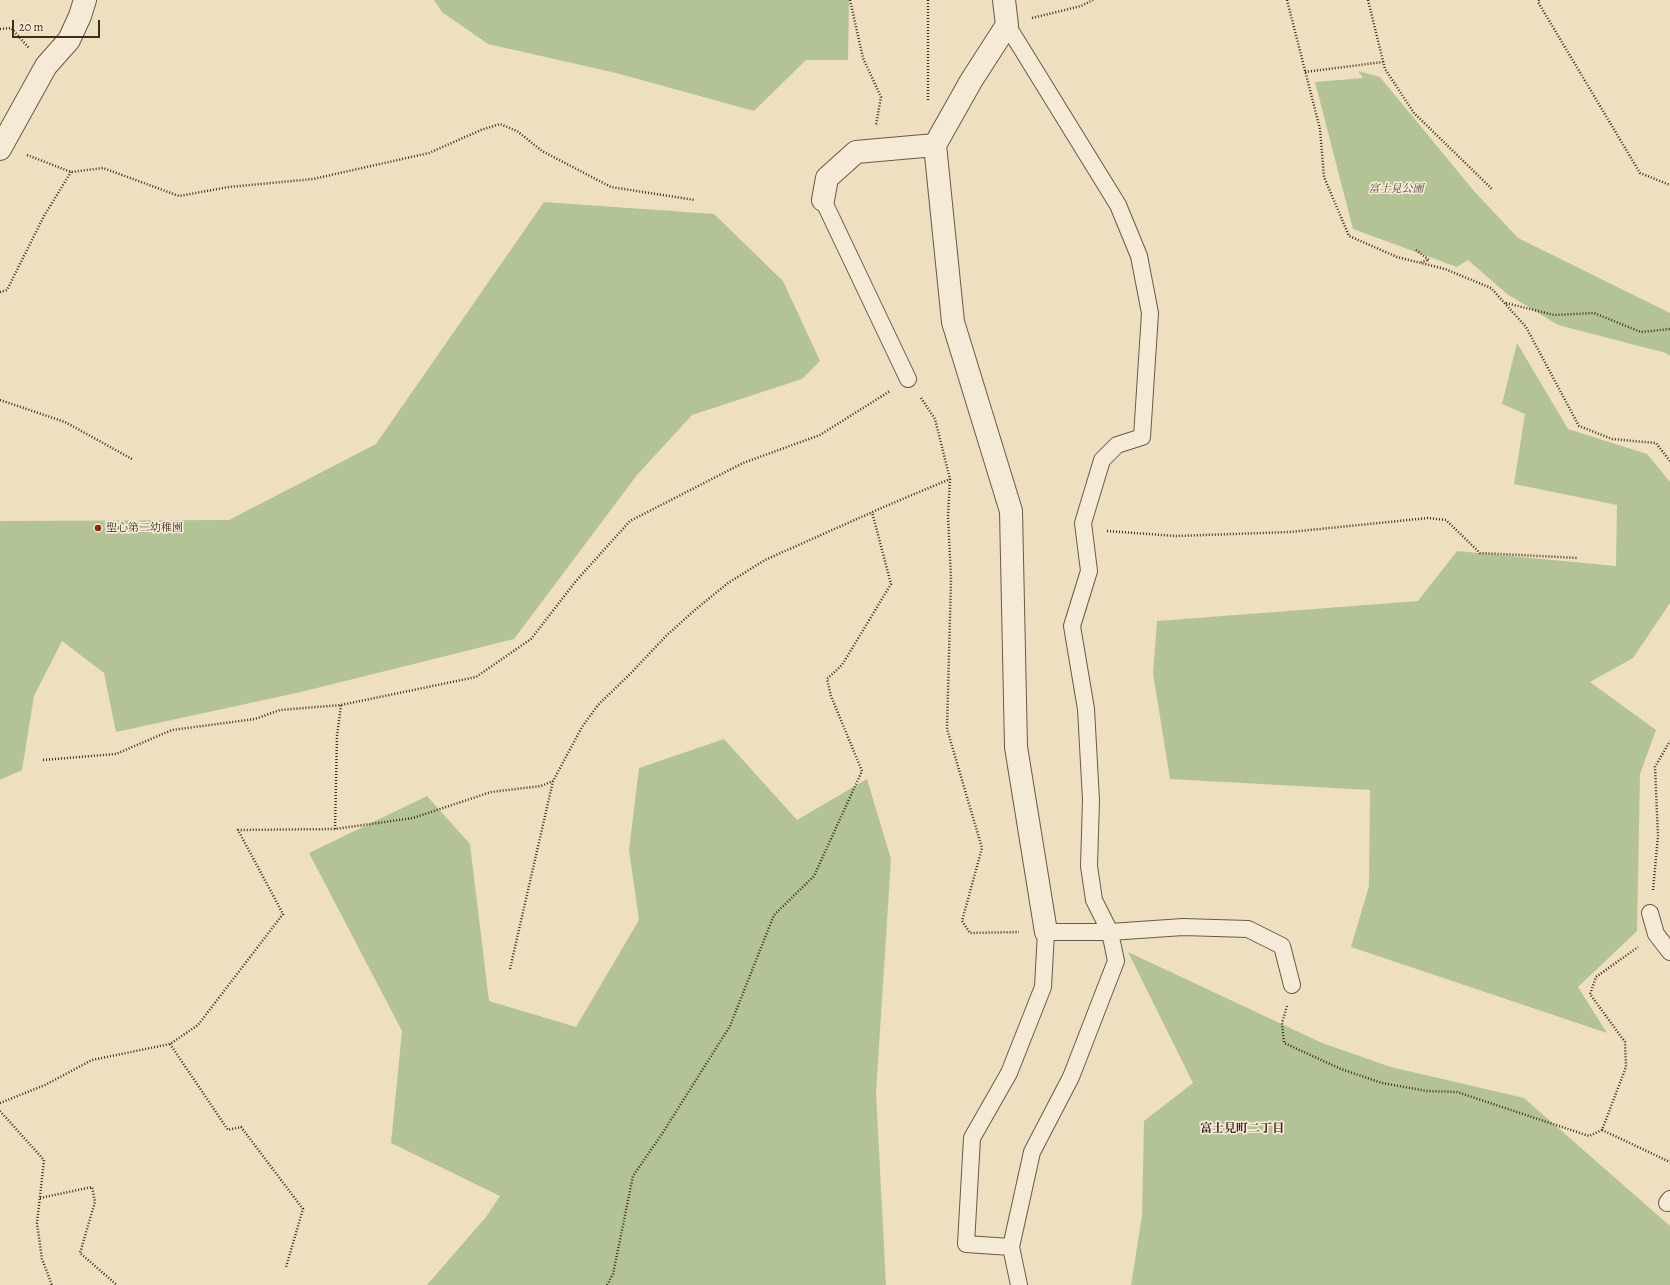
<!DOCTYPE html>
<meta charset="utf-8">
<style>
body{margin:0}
#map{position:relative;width:1670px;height:1285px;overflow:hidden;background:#eedfc0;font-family:Alegreya,serif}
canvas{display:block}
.scale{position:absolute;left:12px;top:20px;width:88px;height:18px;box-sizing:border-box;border:2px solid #3e2c22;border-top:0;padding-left:5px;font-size:12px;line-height:14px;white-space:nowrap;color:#3e2c22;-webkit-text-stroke:3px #f4ead6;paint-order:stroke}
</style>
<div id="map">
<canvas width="1670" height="1285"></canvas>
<div class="scale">20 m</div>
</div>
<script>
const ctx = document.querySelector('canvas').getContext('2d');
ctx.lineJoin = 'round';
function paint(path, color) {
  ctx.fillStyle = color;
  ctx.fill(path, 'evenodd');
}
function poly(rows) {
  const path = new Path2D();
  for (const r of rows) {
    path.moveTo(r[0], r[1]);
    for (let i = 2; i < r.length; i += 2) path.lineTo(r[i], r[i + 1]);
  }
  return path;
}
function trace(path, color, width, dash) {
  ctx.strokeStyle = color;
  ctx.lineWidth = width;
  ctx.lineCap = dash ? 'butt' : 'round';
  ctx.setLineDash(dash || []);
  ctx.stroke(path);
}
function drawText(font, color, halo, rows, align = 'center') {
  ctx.font = font + ' Alegreya,"Noto Serif JP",serif';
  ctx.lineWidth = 3.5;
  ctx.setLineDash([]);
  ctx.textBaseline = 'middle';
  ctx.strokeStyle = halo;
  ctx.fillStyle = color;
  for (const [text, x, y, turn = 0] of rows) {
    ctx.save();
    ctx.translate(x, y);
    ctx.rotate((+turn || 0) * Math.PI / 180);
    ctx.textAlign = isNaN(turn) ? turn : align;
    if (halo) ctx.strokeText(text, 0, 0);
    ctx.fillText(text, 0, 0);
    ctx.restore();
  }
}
const green = poly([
 [434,0,849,0,848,60,806,60,754,111,616,73,488,44,442,12],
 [1358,71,1380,77,1474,191,1518,238,1670,313,1670,356,1666,353,1558,325,1507,294,1468,260,1457,267,1353,229,1315,82,1363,78],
 [544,202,714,214,783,281,820,361,802,379,692,415,637,475,514,639,301,692,116,732,104,673,62,641,34,696,22,770,0,780,0,521,229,520,376,444],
 [1517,343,1568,429,1647,454,1670,482,1670,603,1633,658,1590,682,1656,730,1640,774,1637,931,1578,987,1607,1033,1351,947,1369,886,1370,790,1170,779,1153,673,1157,621,1418,601,1457,551,1616,566,1617,505,1514,484,1525,414,1502,404],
 [724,739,797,820,867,779,891,859,876,1093,886,1285,427,1285,486,1217,500,1196,391,1143,402,1031,309,853,427,796,470,844,489,1001,576,1027,639,920,629,850,639,768],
 [1128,952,1322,1043,1391,1067,1524,1098,1670,1226,1670,1285,1131,1285,1142,1216,1144,1121,1193,1083]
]);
const path = poly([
 [850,0,863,58,881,97,876,125],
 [928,0,928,102],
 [1287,0,1320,129,1324,177,1349,236,1397,257,1445,269,1491,288,1526,327,1579,426,1612,439,1656,443,1670,461],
 [1368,0,1385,69,1414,113,1492,189],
 [1539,0,1538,2,1640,173,1670,185],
 [1032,18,1081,6,1093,0],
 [0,29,11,28,29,48],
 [1305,72,1383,62],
 [27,155,71,172,103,168,179,196,229,187,313,179,429,153,481,130,500,124,517,131,542,151,611,187,695,200],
 [1416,250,1429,260,1421,262],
 [0,292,7,290,44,216,71,172],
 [1506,303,1554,315,1594,313,1641,332,1670,329],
 [921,398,935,419,950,479,948,516,951,579,947,729,982,848,962,921,970,933,1019,932],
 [0,400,65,422,132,459],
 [1107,531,1176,536,1290,532,1428,518,1446,520,1480,553,1578,558],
 [43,760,116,754,172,730,255,719,280,710,341,705,476,677,531,639,576,581,630,521,743,463,820,435,890,391],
 [335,829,337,736,341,705],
 [1653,890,1658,836,1655,767,1670,741],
 [510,969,553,781,582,727,598,705,631,673,666,636,696,609,728,583,765,560,886,506,950,479],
 [1287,1006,1282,1023,1284,1043,1341,1069,1382,1083,1427,1091,1457,1092,1589,1136,1602,1130,1626,1067,1625,1042,1590,994,1596,977,1638,947],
 [170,1044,228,1130,241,1127,303,1209,286,1267],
 [0,1103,45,1085,92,1060,170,1044,198,1025,283,914,238,830,335,829,413,818,491,792,541,786,553,781],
 [0,1111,44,1160,37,1223,42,1259,52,1285],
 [1602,1130,1670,1162],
 [40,1198,92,1187,95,1202,80,1253,117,1285],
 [607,1285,613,1274,633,1176,662,1134,730,1026,774,915,814,876,862,771,831,696,827,679,842,665,891,584,872,512]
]);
const service = poly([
 [1007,25,1118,205,1139,256,1150,313,1142,437,1117,445,1102,460,1083,523,1089,571,1072,626,1086,709,1091,800,1089,866,1094,900,1110,932,1183,927,1248,929,1282,946,1292,985],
 [823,200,908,379],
 [1650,913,1656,934,1670,952],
 [1667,1203,1670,1199],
 [1011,1247,966,1244,972,1138,1009,1073,1043,987,1046,932,1110,932,1116,961,1071,1077,1032,1152,1011,1247,1019,1285]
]);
const minor = poly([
 [1004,0,1007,25,971,81,935,145,953,322,1011,511,1016,747,1046,932],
 [0,149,46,66,69,40,80,16,85,0],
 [823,200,827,178,856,152,935,145]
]);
const markers = [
 [98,528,4,"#8f2418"]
];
const parkNames = [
 ["富士見公園",1396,189]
];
const poiNames = [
 ["聖心第二幼稚園",106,528]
];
const neighbourhoodNames = [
 ["富士見町二丁目",1242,1129]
];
paint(green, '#b4c396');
trace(service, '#6a594a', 18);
trace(minor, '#6a594a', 24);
trace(path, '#3e2c22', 2.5, [1, 2]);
trace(service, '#f4ead6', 16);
trace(minor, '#f4ead6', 22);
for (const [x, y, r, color] of markers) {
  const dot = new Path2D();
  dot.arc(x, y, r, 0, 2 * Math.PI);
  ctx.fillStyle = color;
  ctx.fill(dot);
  trace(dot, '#f4ead6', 1.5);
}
drawText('italic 11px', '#564a39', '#f4ead6', parkNames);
drawText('11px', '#3e2c22', '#f4ead6', poiNames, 'left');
drawText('bold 12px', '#3e2c22', '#f4ead6', neighbourhoodNames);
</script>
